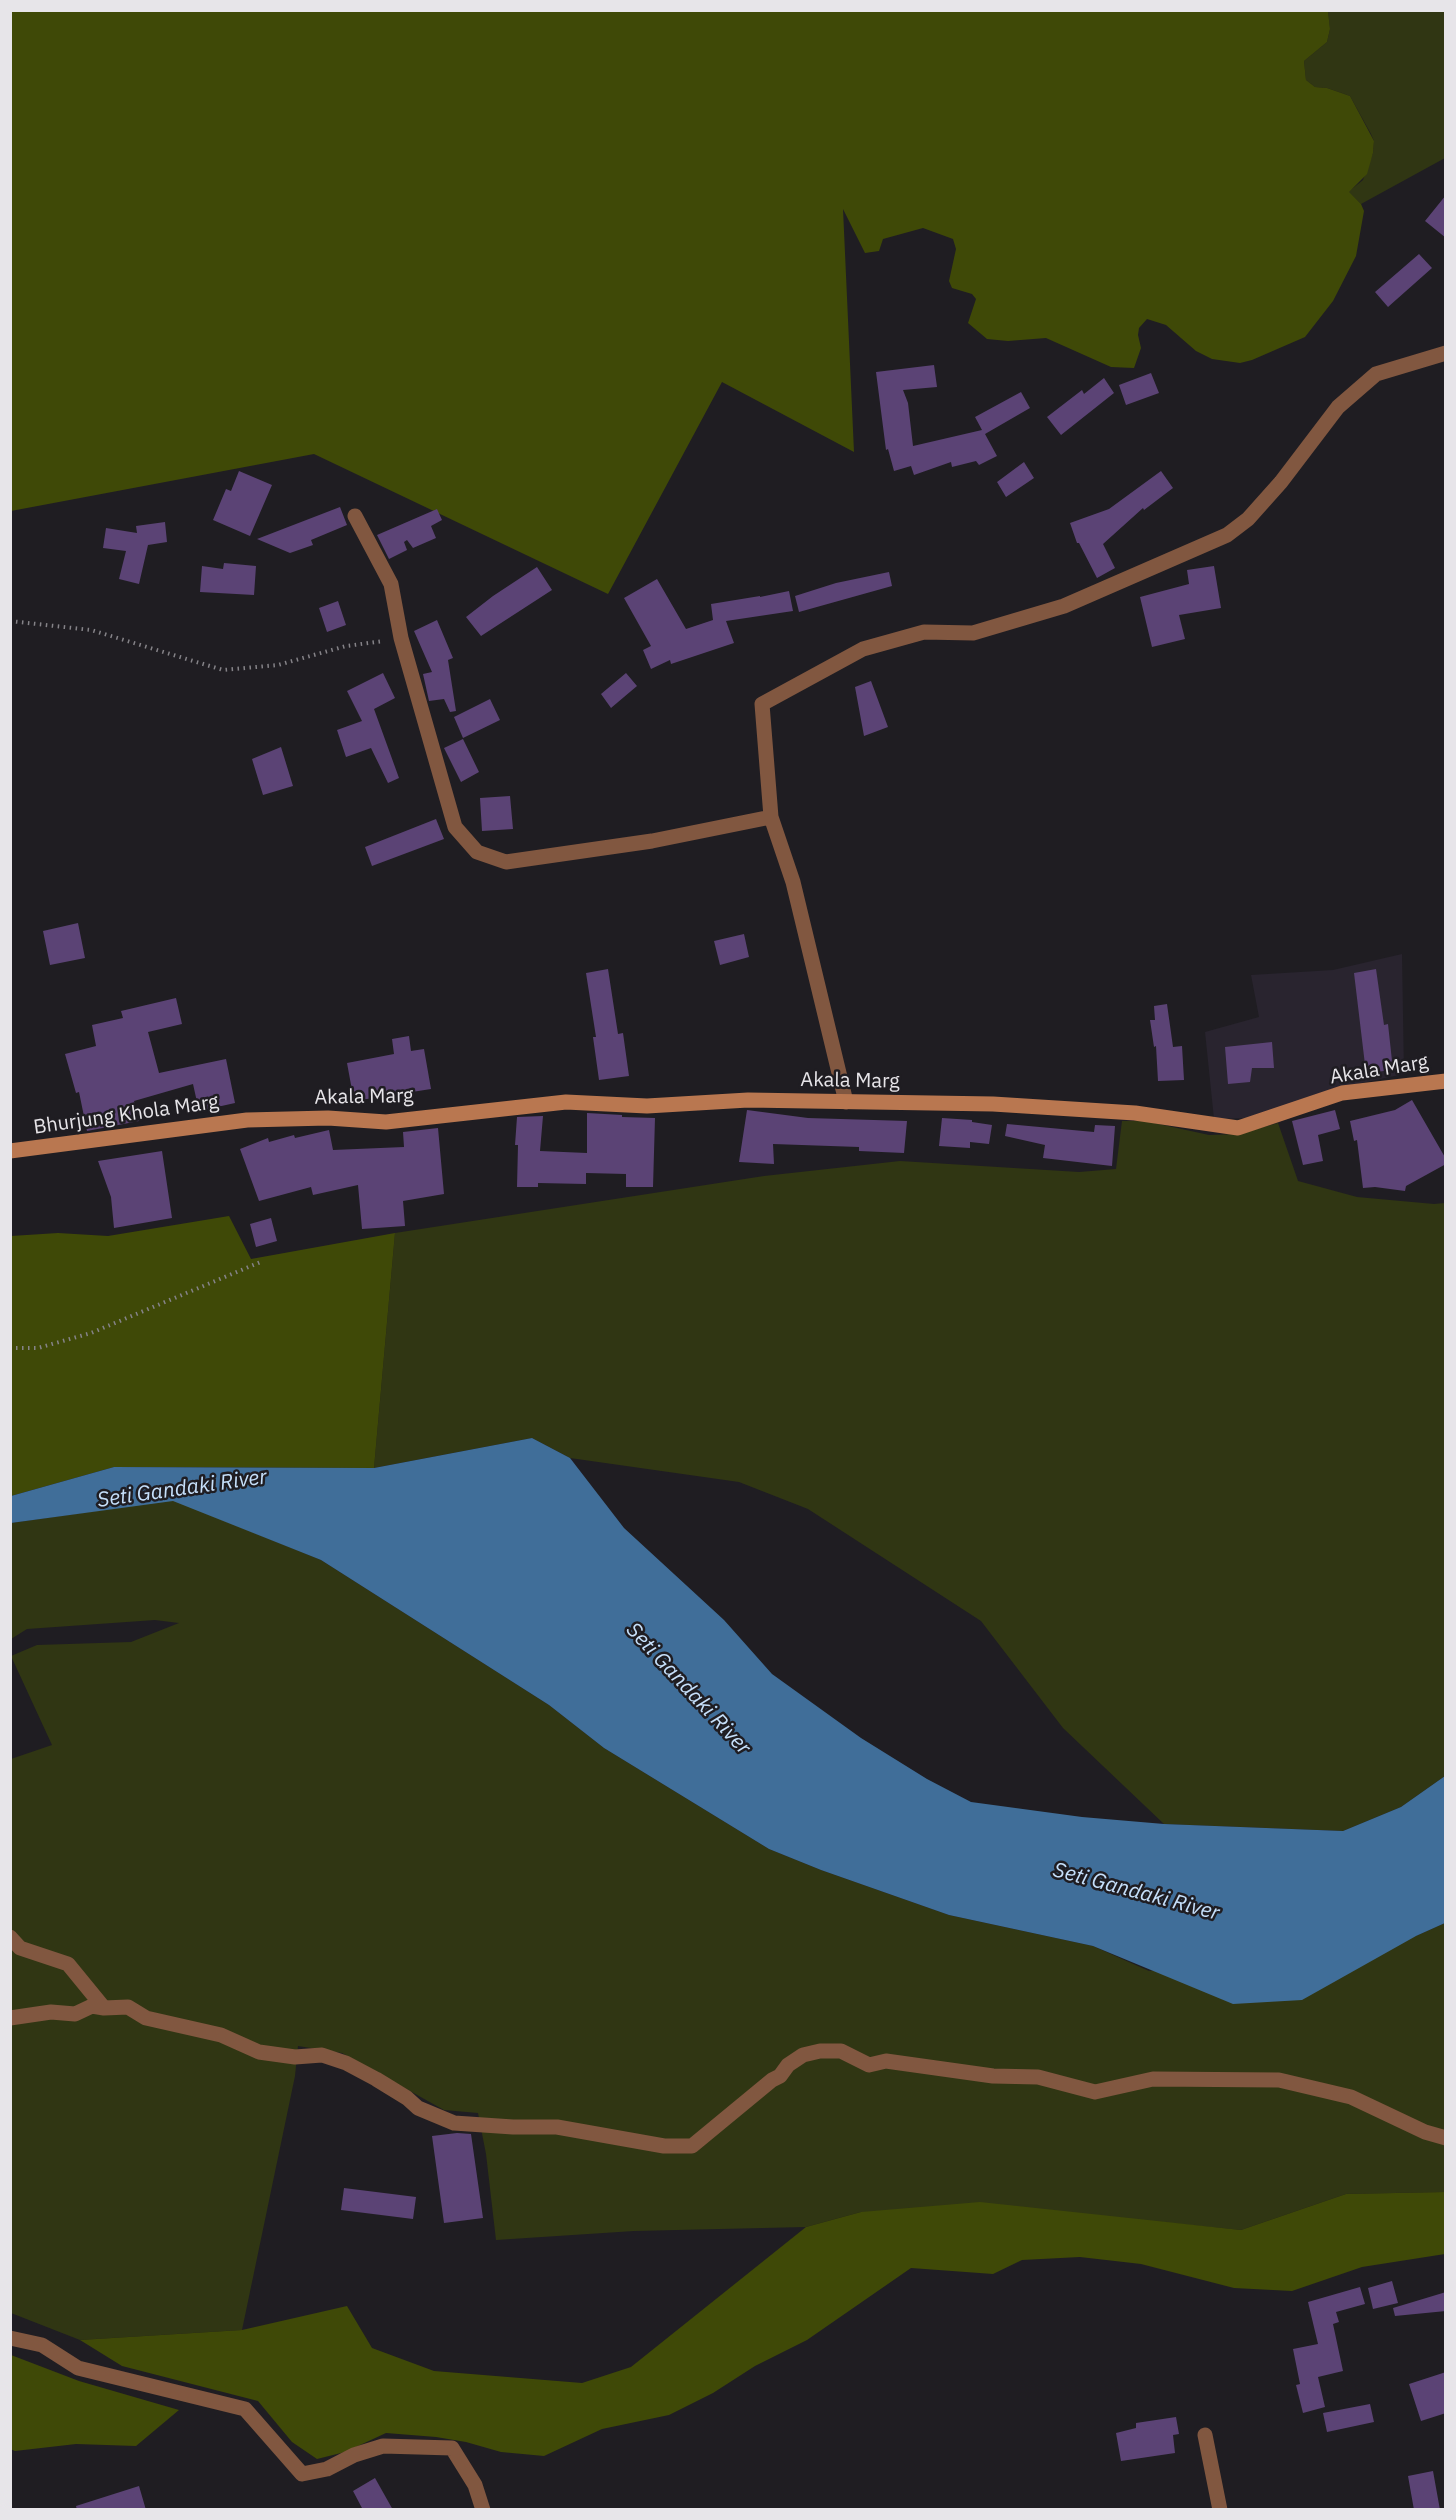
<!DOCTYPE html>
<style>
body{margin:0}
#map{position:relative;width:1456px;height:2520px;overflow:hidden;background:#1f1d22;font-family:"IBM Plex Sans",sans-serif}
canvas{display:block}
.frame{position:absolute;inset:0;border:12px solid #e7e5e9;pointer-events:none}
</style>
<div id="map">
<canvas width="1456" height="2520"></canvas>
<div class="frame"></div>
</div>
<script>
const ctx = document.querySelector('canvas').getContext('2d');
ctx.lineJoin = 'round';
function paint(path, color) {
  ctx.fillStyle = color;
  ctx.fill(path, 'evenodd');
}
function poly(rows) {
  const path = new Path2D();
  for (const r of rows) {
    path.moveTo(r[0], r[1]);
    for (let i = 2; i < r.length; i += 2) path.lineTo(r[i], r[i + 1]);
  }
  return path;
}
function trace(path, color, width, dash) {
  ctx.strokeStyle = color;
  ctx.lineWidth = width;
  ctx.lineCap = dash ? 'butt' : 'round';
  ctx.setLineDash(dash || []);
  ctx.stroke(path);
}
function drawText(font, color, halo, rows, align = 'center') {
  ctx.font = font + ' "IBM Plex Sans",sans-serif';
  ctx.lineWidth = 5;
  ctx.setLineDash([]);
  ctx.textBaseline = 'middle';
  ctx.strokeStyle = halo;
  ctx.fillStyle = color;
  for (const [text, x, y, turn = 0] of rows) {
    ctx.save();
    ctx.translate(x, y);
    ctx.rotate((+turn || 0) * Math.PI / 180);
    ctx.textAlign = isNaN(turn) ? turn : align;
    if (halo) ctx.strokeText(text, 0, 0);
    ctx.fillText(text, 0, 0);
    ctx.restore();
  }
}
const built = poly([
 [1402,954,1404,1074,1347,1086,1250,1118,1214,1119,1205,1032,1259,1017,1251,975,1333,970]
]);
const green = poly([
 [1328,11,1445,11,1445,158,1361,204,1348,192,1363,180,1373,153,1374,141,1371,134,1350,96,1327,88,1315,87,1306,80,1304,61,1327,42,1330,29],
 [1122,1121,1145,1121,1209,1135,1238,1134,1278,1123,1298,1181,1357,1197,1434,1204,1445,1203,1445,1776,1401,1807,1343,1831,1164,1824,1063,1728,981,1621,808,1509,739,1482,570,1458,532,1438,374,1468,395,1233,764,1176,900,1161,1079,1172,1116,1169],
 [173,1500,321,1560,549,1705,604,1748,769,1849,821,1870,949,1915,1093,1946,1149,1971,1416,1936,1445,1923,1445,2192,1346,2194,1241,2230,1170,2223,861,2212,806,2227,634,2231,496,2240,486,2154,478,2113,444,2110,342,2053,298,2046,295,2076,242,2330,80,2340,11,2313,11,1759,52,1745,11,1656,37,1645,131,1642,179,1623,155,1620,27,1629,11,1639,11,1523]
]);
const forest = poly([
 [11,11,1328,11,1330,29,1327,42,1304,61,1306,80,1315,87,1327,88,1350,96,1374,141,1373,153,1367,174,1349,192,1361,204,1364,211,1356,256,1333,301,1305,337,1252,360,1240,363,1212,359,1196,351,1166,325,1147,319,1139,328,1138,335,1141,348,1134,368,1111,367,1046,338,1008,341,987,339,968,323,976,299,972,294,952,288,949,281,956,249,953,239,923,228,883,239,879,251,865,253,843,209,854,452,722,382,608,594,314,454,11,511],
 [229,1216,251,1259,395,1233,374,1468,114,1467,11,1496,11,1236,58,1233,108,1236],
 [1445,2192,1445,2254,1362,2267,1292,2291,1234,2288,1141,2264,1080,2257,1022,2260,993,2274,911,2268,807,2340,755,2366,713,2393,669,2415,602,2429,544,2456,501,2452,466,2442,436,2437,386,2433,345,2452,317,2459,292,2442,258,2401,122,2366,80,2340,242,2330,347,2306,372,2348,434,2371,582,2383,631,2367,806,2227,861,2212,980,2202,1241,2230,1346,2194],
 [11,2355,79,2381,179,2410,136,2446,76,2444,15,2451,10,2449]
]);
const water = poly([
 [532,1438,570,1458,624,1528,724,1620,772,1674,861,1738,927,1779,971,1802,1082,1817,1164,1824,1343,1831,1401,1807,1445,1776,1445,1923,1416,1936,1302,2000,1233,2004,1093,1946,949,1915,821,1870,769,1849,604,1748,549,1705,321,1560,173,1501,11,1523,11,1496,114,1467,374,1468]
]);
const building = poly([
 [1446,195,1446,238,1425,221],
 [1419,254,1432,268,1388,307,1375,292],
 [934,365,937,387,903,390,908,403,913,446,982,430,975,417,1021,392,1030,408,985,434,997,456,979,465,976,461,952,467,951,462,914,475,911,466,894,471,888,449,886,450,876,372],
 [1151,373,1159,393,1126,405,1119,385],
 [1104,378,1114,393,1061,435,1047,417,1082,390,1084,394],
 [1024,462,1034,478,1006,497,997,482],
 [239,471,272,485,250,536,213,520,226,489,231,491],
 [1161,471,1173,488,1144,510,1143,508,1103,544,1115,568,1097,578,1079,543,1077,543,1070,523,1109,509],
 [340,507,347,525,311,540,313,545,290,553,257,539],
 [437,509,442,520,431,526,436,538,413,548,407,540,404,542,407,550,389,559,377,535],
 [165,522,167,542,148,545,139,584,119,579,126,551,103,548,106,528,137,533,136,526],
 [224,563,256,566,254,595,200,592,202,566,223,569],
 [1214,566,1221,608,1179,615,1185,639,1152,647,1140,597,1189,584,1187,570],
 [537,567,552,590,481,636,466,617,493,596],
 [889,572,892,586,799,612,795,596,836,583],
 [657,579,686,629,713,620,711,604,760,596,760,597,789,591,793,611,726,621,734,643,671,664,670,660,651,669,643,650,651,646,624,598],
 [338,601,346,625,327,632,319,608],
 [437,620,453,658,448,660,456,711,450,712,444,699,429,701,423,674,432,672,414,631],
 [383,673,395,698,374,709,399,778,388,783,371,748,346,757,337,730,362,721,347,691],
 [626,673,637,686,611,708,601,694],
 [871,681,888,727,864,736,855,687],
 [490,699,500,720,463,738,454,717],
 [463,739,479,772,461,782,444,748],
 [281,747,293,786,263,795,252,759],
 [510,796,513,829,482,831,480,798],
 [436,819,444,839,372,866,365,847],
 [78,923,85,958,50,965,43,931],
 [744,934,749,957,720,965,714,941],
 [608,969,618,1034,623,1033,629,1076,599,1080,593,1037,596,1037,586,973],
 [1376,969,1384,1025,1388,1024,1393,1070,1366,1073,1354,973],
 [176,998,182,1024,148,1032,159,1073,226,1059,235,1103,199,1111,193,1084,134,1101,139,1121,87,1131,79,1092,76,1093,65,1054,96,1046,92,1025,123,1018,121,1011],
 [1167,1004,1173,1047,1182,1046,1184,1080,1158,1081,1156,1046,1154,1047,1150,1020,1155,1020,1154,1006],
 [409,1036,411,1051,424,1049,431,1089,354,1101,347,1063,394,1054,392,1039],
 [1272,1042,1274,1068,1252,1068,1250,1082,1228,1084,1225,1047],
 [1412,1100,1446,1159,1446,1164,1406,1186,1405,1191,1375,1187,1363,1188,1357,1140,1354,1141,1350,1121,1395,1110],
 [747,1110,808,1118,907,1121,904,1153,859,1151,859,1147,773,1144,774,1164,739,1162],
 [1335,1110,1340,1129,1318,1135,1323,1161,1303,1165,1292,1121],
 [587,1113,622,1115,622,1117,655,1118,653,1187,626,1187,626,1174,586,1173,586,1184,538,1183,538,1187,517,1187,518,1145,515,1145,517,1117,543,1116,540,1151,587,1153],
 [942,1118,972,1120,972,1122,992,1125,989,1144,970,1142,970,1148,939,1146],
 [1007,1124,1094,1132,1095,1125,1115,1126,1112,1166,1043,1158,1045,1145,1005,1136],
 [438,1128,444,1194,403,1201,405,1226,362,1229,358,1185,313,1195,311,1187,259,1201,240,1149,268,1138,269,1142,294,1135,295,1138,329,1130,333,1150,404,1147,403,1132],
 [162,1151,172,1218,114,1228,111,1197,98,1161],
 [271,1218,277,1241,256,1247,250,1224],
 [457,2133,471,2134,483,2218,444,2223,432,2136],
 [344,2188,416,2197,413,2219,341,2210],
 [1392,2281,1398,2303,1373,2309,1368,2288],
 [1360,2287,1365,2304,1336,2312,1339,2322,1333,2324,1343,2371,1318,2377,1325,2407,1303,2413,1296,2385,1300,2384,1293,2349,1318,2344,1308,2302],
 [1446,2292,1446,2311,1395,2316,1393,2308],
 [1446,2372,1446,2413,1421,2421,1409,2384],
 [1370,2404,1374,2422,1327,2432,1323,2413],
 [1176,2417,1179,2434,1173,2435,1175,2453,1121,2461,1116,2433,1136,2428,1136,2423],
 [1433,2471,1440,2510,1414,2510,1408,2476],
 [375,2478,393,2510,363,2510,353,2491],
 [139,2486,146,2510,77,2510,76,2506]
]);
const path = poly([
 [10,621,91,630,223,670,278,665,346,646,384,641],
 [10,1348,38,1348,91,1333,263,1261]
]);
const minor = poly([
 [355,516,391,584,401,638,455,827,477,852,506,862,652,841,771,817],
 [846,1102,793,882,771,817,762,704,863,649,924,632,973,633,1064,606,1227,535,1248,519,1281,482,1338,407,1376,374,1446,353],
 [10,1937,20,1948,68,1964,104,2008],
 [10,2018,51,2012,75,2014,92,2006,104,2008,128,2007,146,2018,221,2035,259,2052,295,2057,322,2055,346,2063,376,2079,407,2098,418,2108,454,2123,513,2127,557,2127,664,2146,692,2146,772,2080,780,2076,788,2065,803,2055,820,2051,841,2051,869,2065,886,2061,993,2076,1038,2077,1095,2092,1153,2079,1279,2080,1351,2097,1425,2132,1446,2138],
 [10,2338,42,2345,78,2368,245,2409,302,2474,327,2469,354,2455,383,2446,452,2448,475,2485,483,2510],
 [1205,2435,1220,2510]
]);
const secondary = poly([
 [10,1151,247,1120,328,1118,386,1122,566,1102,647,1106,748,1100,993,1104,1135,1113,1238,1128,1342,1093,1446,1081]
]);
const streetNames = [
 ["Akala Marg",1379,1070,-9],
 ["Akala Marg",850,1081,1],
 ["Akala Marg",364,1097,-1],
 ["Bhurjung Khola Marg",126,1115,-8]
];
const waterNames = [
 ["Seti Gandaki River",182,1489,-8],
 ["Seti Gandaki River",688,1689,47],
 ["Seti Gandaki River",1136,1892,15]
];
paint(built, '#29242f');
paint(green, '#303613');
paint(forest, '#3f4907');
paint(water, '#406e99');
paint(building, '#5b4375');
trace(path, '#858388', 4, [1.5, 4.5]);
trace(minor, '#815740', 15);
trace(secondary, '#b97750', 15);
drawText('20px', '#e7e5e9', '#1f1d22', streetNames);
drawText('italic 21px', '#c6e0fb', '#1f1d22', waterNames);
</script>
